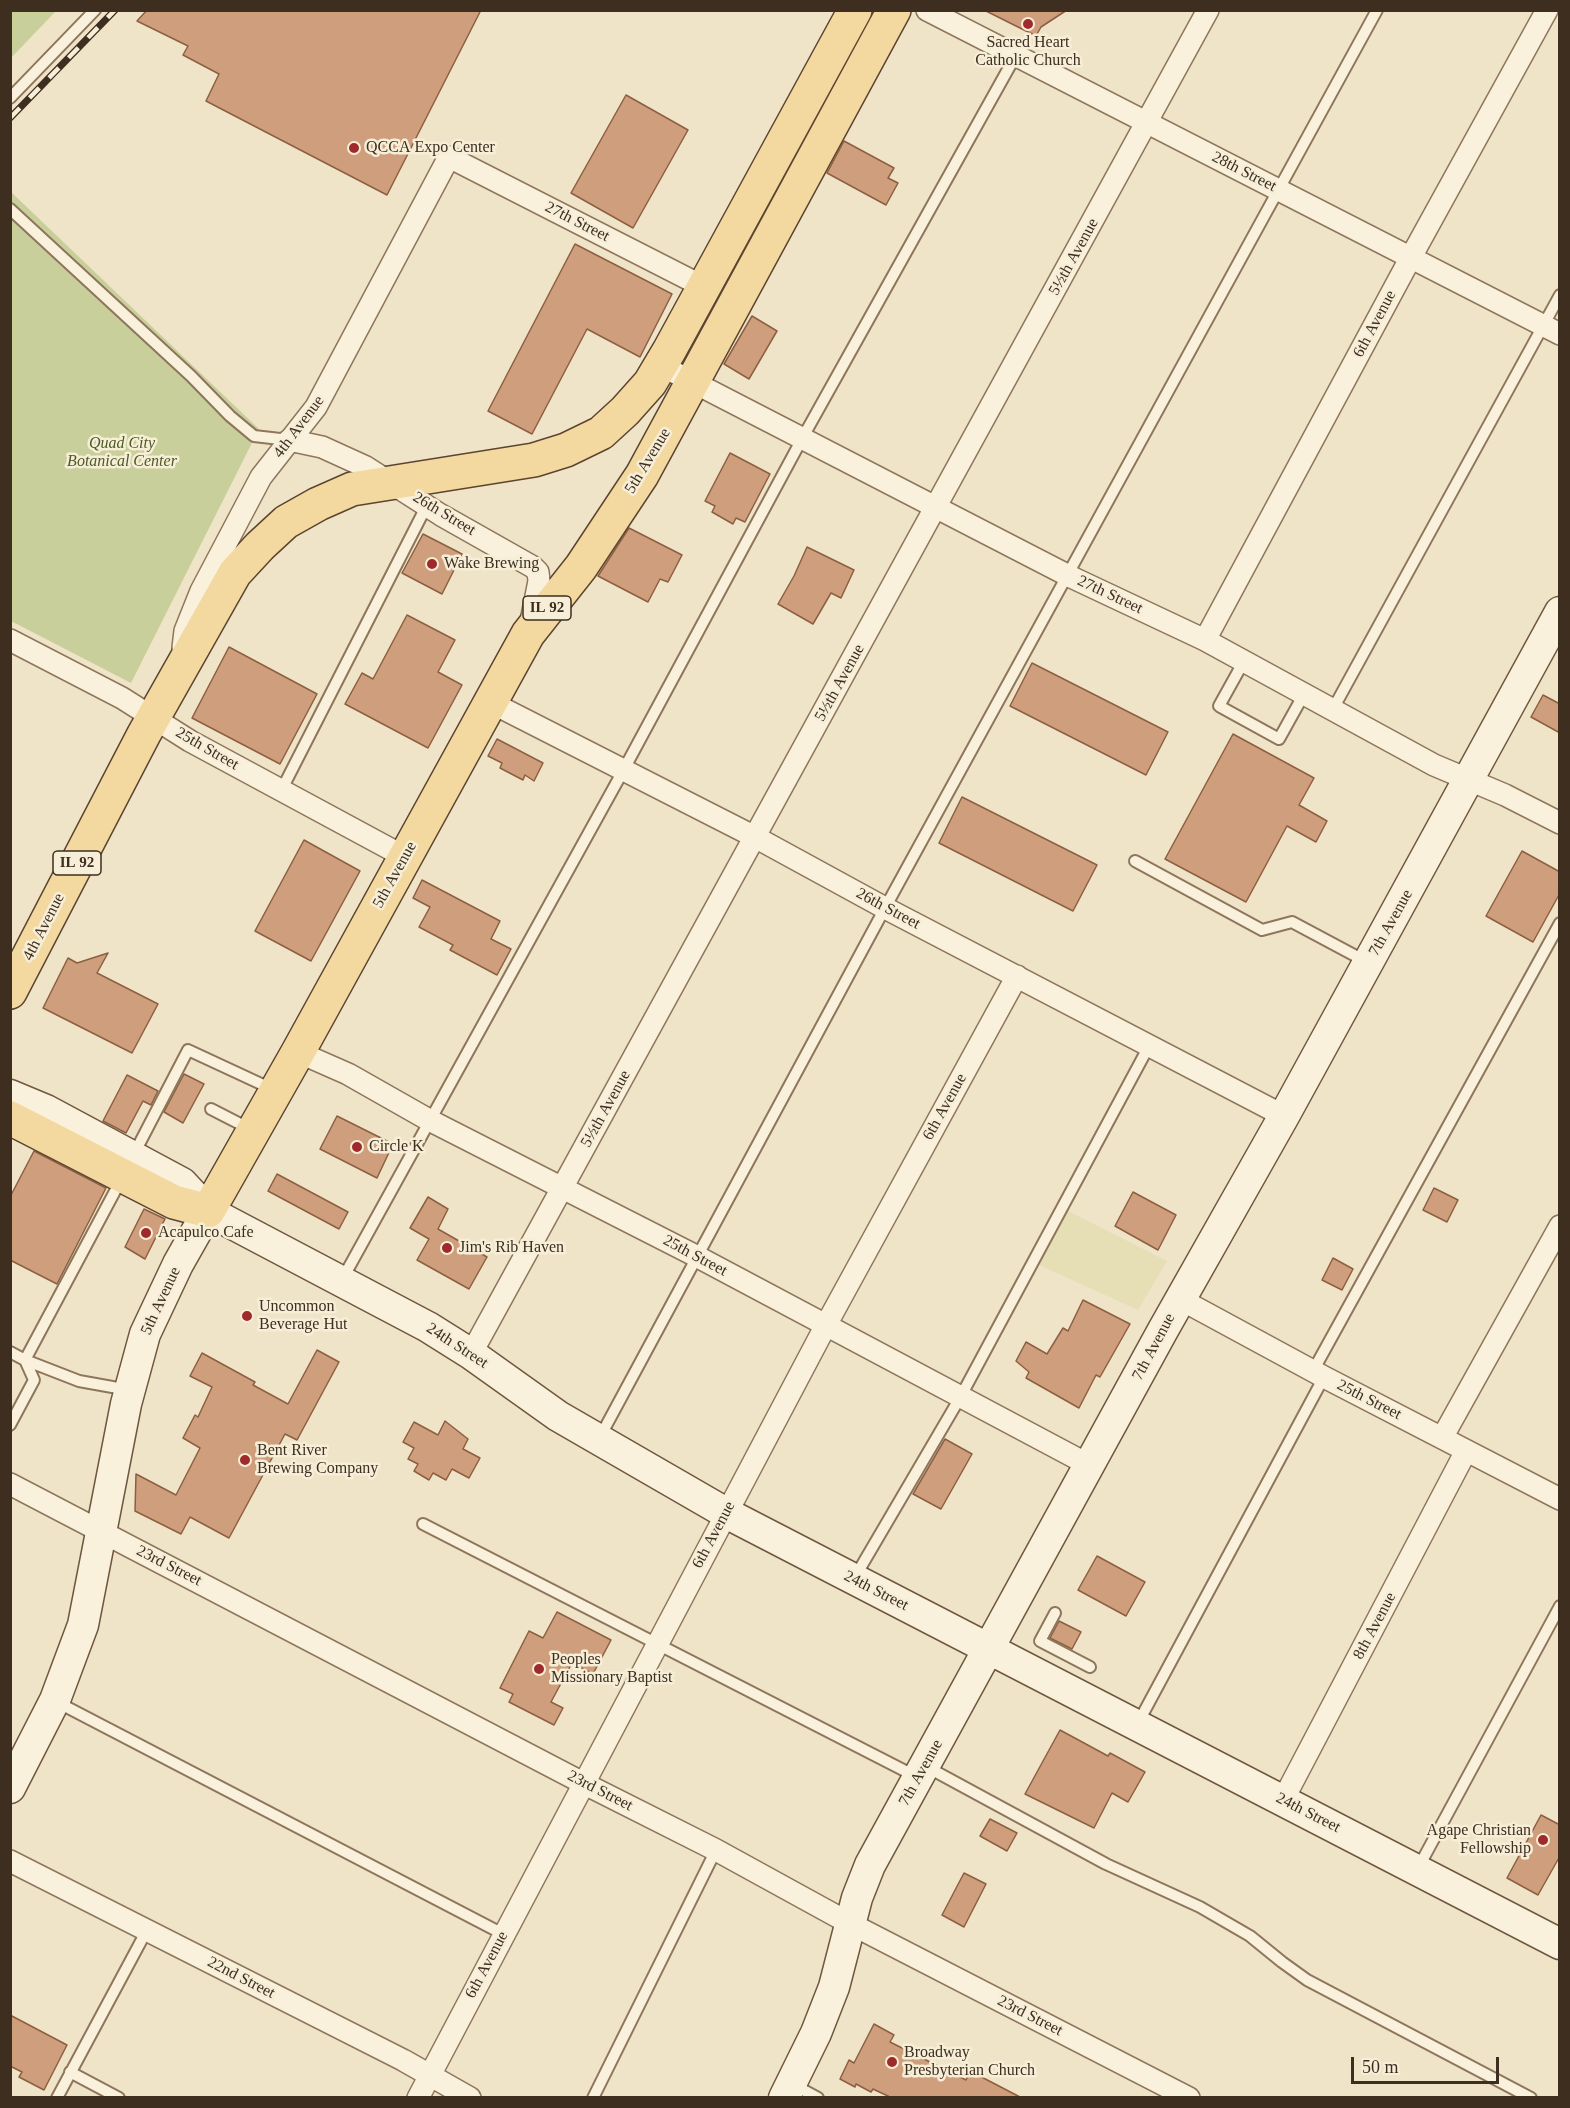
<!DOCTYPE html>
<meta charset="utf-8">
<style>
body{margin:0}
#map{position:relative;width:1570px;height:2108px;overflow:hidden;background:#f0e4c8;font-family:"Times New Roman",serif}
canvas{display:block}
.frame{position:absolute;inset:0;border:12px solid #3d2e20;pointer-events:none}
.scale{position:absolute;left:1351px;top:2057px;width:148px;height:27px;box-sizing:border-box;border:3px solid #3d2e20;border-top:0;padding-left:8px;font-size:18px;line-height:21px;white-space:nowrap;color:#3d2e20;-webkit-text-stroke:4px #f7eed8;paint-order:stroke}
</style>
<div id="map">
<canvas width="1570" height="2108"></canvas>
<div class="frame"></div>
<div class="scale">50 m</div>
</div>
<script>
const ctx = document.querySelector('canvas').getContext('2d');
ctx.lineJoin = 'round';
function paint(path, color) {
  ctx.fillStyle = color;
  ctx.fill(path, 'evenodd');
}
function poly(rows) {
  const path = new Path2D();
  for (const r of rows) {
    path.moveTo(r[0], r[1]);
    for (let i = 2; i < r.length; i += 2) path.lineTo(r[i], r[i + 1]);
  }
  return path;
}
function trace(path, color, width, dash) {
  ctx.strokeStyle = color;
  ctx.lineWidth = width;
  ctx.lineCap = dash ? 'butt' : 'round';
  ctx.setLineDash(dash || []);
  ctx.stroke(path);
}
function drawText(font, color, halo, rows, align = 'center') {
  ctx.font = font + ' "Times New Roman",serif';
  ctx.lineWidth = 5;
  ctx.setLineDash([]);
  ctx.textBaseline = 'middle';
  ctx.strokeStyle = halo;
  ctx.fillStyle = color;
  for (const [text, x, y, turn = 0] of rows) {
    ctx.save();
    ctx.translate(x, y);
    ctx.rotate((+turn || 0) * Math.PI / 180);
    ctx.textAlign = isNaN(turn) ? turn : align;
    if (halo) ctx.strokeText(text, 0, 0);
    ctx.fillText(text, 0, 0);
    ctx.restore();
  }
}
const farmland = poly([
 [1068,1211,1167,1261,1138,1310,1039,1265]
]);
const green = poly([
 [11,10,56,11,11,58,10,11],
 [10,191,259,429,131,683,11,621]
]);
const building = poly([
 [147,10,481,10,387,195,206,101,219,74,183,55,188,46,137,21,147,10],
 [984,10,1067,10,1041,27,1036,36,984,10],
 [626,95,688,130,633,228,571,193,626,95],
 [844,141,894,168,888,178,898,183,886,205,827,173,844,141],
 [575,244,672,294,640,357,587,329,532,434,488,411,575,244],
 [752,316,777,331,749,379,724,364,752,316],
 [730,453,770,474,745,522,736,518,733,524,712,512,715,506,705,501,730,453],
 [629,528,682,555,668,582,660,579,648,602,598,576,629,528],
 [423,534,462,554,442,594,402,573,423,534],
 [807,547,854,570,841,598,831,593,813,624,778,604,794,576,807,547],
 [407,615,455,640,438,672,462,685,428,748,345,704,362,673,373,679,407,615],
 [229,647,317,694,280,764,192,718,229,647],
 [1032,663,1168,732,1146,775,1010,706,1032,663],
 [1543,695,1560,704,1560,733,1531,717,1543,695],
 [1233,734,1314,778,1299,805,1327,821,1316,842,1287,826,1246,902,1165,859,1233,734],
 [497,739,543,763,534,781,525,775,523,780,500,768,502,763,488,756,497,739],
 [962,797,1097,865,1073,911,939,843,962,797],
 [304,840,360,871,311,961,255,931,304,840],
 [1522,851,1560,872,1560,893,1533,942,1486,916,1522,851],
 [422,880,500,921,491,939,511,949,497,975,450,950,453,945,419,927,430,907,413,898,422,880],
 [108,953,97,973,158,1004,132,1053,43,1008,68,958,77,963,108,953],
 [184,1074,204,1084,183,1123,164,1112,184,1074],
 [127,1075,158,1091,151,1105,143,1101,126,1133,103,1121,127,1075],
 [337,1116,393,1144,377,1178,320,1149,337,1116],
 [34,1151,106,1188,57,1284,10,1260,10,1197,34,1151],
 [277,1174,348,1212,339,1229,268,1191,277,1174],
 [1434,1188,1458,1200,1447,1222,1423,1210,1434,1188],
 [1133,1192,1176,1215,1158,1250,1115,1226,1133,1192],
 [428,1197,448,1209,438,1229,487,1257,469,1289,417,1260,429,1239,410,1228,428,1197],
 [144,1209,165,1219,145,1259,125,1247,144,1209],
 [1333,1258,1353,1269,1342,1290,1322,1280,1333,1258],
 [1083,1300,1130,1324,1100,1377,1096,1375,1079,1408,1026,1378,1029,1372,1016,1361,1026,1342,1047,1354,1063,1328,1068,1331,1083,1300],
 [317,1350,339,1362,297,1440,285,1434,229,1538,190,1517,181,1534,135,1511,136,1474,176,1495,200,1448,183,1438,195,1415,198,1417,212,1387,190,1376,202,1353,255,1382,253,1385,288,1404,317,1350],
 [445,1421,468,1439,463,1449,480,1458,469,1478,452,1469,446,1480,433,1473,429,1480,414,1471,418,1464,408,1459,414,1448,403,1442,414,1422,438,1435,445,1421],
 [945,1439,972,1454,941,1509,913,1494,945,1439],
 [1097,1556,1145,1582,1126,1616,1078,1590,1097,1556],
 [557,1612,611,1640,593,1674,572,1663,551,1702,563,1708,554,1725,509,1702,513,1694,500,1688,529,1631,543,1638,557,1612],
 [1059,1621,1081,1632,1072,1649,1050,1638,1059,1621],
 [1060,1730,1108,1756,1110,1753,1145,1772,1128,1802,1112,1793,1094,1828,1025,1794,1060,1730],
 [1541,1815,1560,1825,1560,1856,1538,1895,1507,1878,1541,1815],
 [990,1819,1017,1833,1007,1851,980,1836,990,1819],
 [964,1873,986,1884,964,1927,942,1915,964,1873],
 [10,2015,67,2045,44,2090,19,2077,22,2072,10,2066,10,2015],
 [874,2024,894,2035,890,2042,966,2080,970,2071,1020,2097,890,2097,873,2089,871,2092,856,2084,855,2087,840,2079,849,2060,854,2063,874,2024]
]);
const lane = poly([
 [10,98,95,10],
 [10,209,191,376,230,416,254,436,289,440],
 [1244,661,1219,706,1279,739,1304,694],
 [1333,709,1560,295],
 [281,791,427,505],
 [1135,861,1262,930,1292,922,1367,962],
 [211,1109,250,1129],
 [134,1154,188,1050,272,1089],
 [122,1178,25,1360,79,1381,129,1390],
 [343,1278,623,771,803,437,1016,55],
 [10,1352,25,1360,34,1380,10,1425],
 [1313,1371,1560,923],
 [600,1437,885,908,1377,10],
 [423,1524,917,1777],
 [855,1577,961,1396,1149,1046],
 [1055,1613,1040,1641,1090,1667],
 [55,1701,503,1934],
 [1138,1723,1324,1377],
 [927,1767,1106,1864,1200,1907,1250,1936,1282,1962,1307,1980,1531,2098],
 [1417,1870,1560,1606],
 [70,2072,119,2098],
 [792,2084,818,2098],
 [57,2098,147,1930],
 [593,2098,716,1850]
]);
const street = poly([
 [927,10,1560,334],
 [660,365,1069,576,1205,640,1434,765,1505,795,1560,823],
 [289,440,322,447,366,467,441,515,533,567,538,572,539,581,530,626],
 [10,640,122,698,190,741,405,857],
 [1205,640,1411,257,1547,10],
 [183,648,185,631,201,591,261,477,316,407,449,157,704,287],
 [490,702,755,837,885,908,1284,1116],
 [298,1052,348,1074,429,1120,696,1256,1089,1465],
 [1180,1299,1324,1377,1560,1499],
 [471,1354,1208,10],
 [1442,1438,1560,1226],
 [10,1484,583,1783,716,1850,849,1923,1189,2098],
 [1283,1800,1466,1451],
 [10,1861,403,2060,470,2098],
 [418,2098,826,1325,1017,976]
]);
const secondary = poly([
 [10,1095,46,1110,182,1183,208,1211,428,1327,471,1354,558,1416,726,1513,1560,1944],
 [10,1788,55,1700,83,1625,126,1404,145,1334,178,1264,208,1211],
 [784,2098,816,2033,834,1987,857,1898,870,1865,1163,1330,1284,1116,1560,612]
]);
const primary = poly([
 [10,992,144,734,235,573,260,546,286,522,318,504,352,489,534,460,566,450,601,433,625,411,650,383,669,351,855,10],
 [10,1118,174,1202,208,1211,298,1052,528,634,581,567,642,475,894,10]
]);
const rail = poly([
 [10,118,115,10]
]);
const markers = [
 [1028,24,6,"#9e2a2b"],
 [354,148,6,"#9e2a2b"],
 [432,564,6,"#9e2a2b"],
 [357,1147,6,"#9e2a2b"],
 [146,1233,6,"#9e2a2b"],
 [447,1248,6,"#9e2a2b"],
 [247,1316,6,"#9e2a2b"],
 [245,1460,6,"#9e2a2b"],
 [539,1669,6,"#9e2a2b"],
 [1543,1840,6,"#9e2a2b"],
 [892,2062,6,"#9e2a2b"]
];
const shields = [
 [547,608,48],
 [77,863,48]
];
const shieldNames = [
 ["IL 92",547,608],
 ["IL 92",77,863]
];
const poiNames = [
 ["Sacred Heart",1028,43,"center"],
 ["Catholic Church",1028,61,"center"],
 ["QCCA Expo Center",366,148],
 ["Wake Brewing",444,564],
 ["Circle K",369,1147],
 ["Acapulco Cafe",158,1233],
 ["Jim's Rib Haven",459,1248],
 ["Uncommon",259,1307],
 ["Beverage Hut",259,1325],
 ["Bent River",257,1451],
 ["Brewing Company",257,1469],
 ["Peoples",551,1660],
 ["Missionary Baptist",551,1678],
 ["Agape Christian",1531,1831,"right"],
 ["Fellowship",1531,1849,"right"],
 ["Broadway",904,2053],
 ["Presbyterian Church",904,2071]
];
const streetNames = [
 ["28th Street",1244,172,27],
 ["27th Street",577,222,27],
 ["5½th Avenue",1074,257,-61],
 ["6th Avenue",1375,324,-62],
 ["4th Avenue",299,427,-53],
 ["5th Avenue",648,461,-59],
 ["26th Street",444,514,31],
 ["27th Street",1110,595,25],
 ["5½th Avenue",840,683,-61],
 ["25th Street",207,749,30],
 ["5th Avenue",395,875,-61],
 ["26th Street",888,909,28],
 ["7th Avenue",1391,923,-61],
 ["4th Avenue",44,927,-63],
 ["6th Avenue",945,1107,-61],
 ["5½th Avenue",606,1109,-61],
 ["25th Street",695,1256,28],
 ["5th Avenue",161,1301,-65],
 ["24th Street",457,1346,33],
 ["7th Avenue",1154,1347,-62],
 ["25th Street",1369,1400,27],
 ["6th Avenue",714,1535,-62],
 ["23rd Street",169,1566,27],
 ["24th Street",876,1591,27],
 ["8th Avenue",1375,1626,-62],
 ["7th Avenue",921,1773,-61],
 ["23rd Street",600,1791,27],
 ["24th Street",1308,1813,27],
 ["6th Avenue",487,1965,-62],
 ["22nd Street",241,1978,27],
 ["23rd Street",1030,2016,27]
];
const parkNames = [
 ["Quad City",122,444],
 ["Botanical Center",122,462]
];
paint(farmland, '#e6deb5');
paint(green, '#c9cf9b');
paint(building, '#cf9f7d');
trace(building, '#8d5f41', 1.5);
trace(lane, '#8d765c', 14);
trace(street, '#8d765c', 24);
trace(secondary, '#6f573f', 33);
trace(primary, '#5b4430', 36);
trace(lane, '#faf1dc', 10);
trace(street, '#faf1dc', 21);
trace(secondary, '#faf1dc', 30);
trace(primary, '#f3d9a0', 33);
trace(rail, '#3d2e20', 7);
trace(rail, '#f7eed8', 4.5, [14]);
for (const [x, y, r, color] of markers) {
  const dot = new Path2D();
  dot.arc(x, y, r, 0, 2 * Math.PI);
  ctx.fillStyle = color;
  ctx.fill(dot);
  trace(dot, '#f7eed8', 2);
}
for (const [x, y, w] of shields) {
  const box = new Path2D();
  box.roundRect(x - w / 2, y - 12, w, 24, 4.5);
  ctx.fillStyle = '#f7eed8';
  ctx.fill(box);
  trace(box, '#3d2e20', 1.5);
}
drawText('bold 15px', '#3d2e20', null, shieldNames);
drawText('16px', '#3d2e20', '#f7eed8', poiNames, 'left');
drawText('16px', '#3d2e20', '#f7eed8', streetNames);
drawText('italic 16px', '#4d5a26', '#f7eed8', parkNames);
</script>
